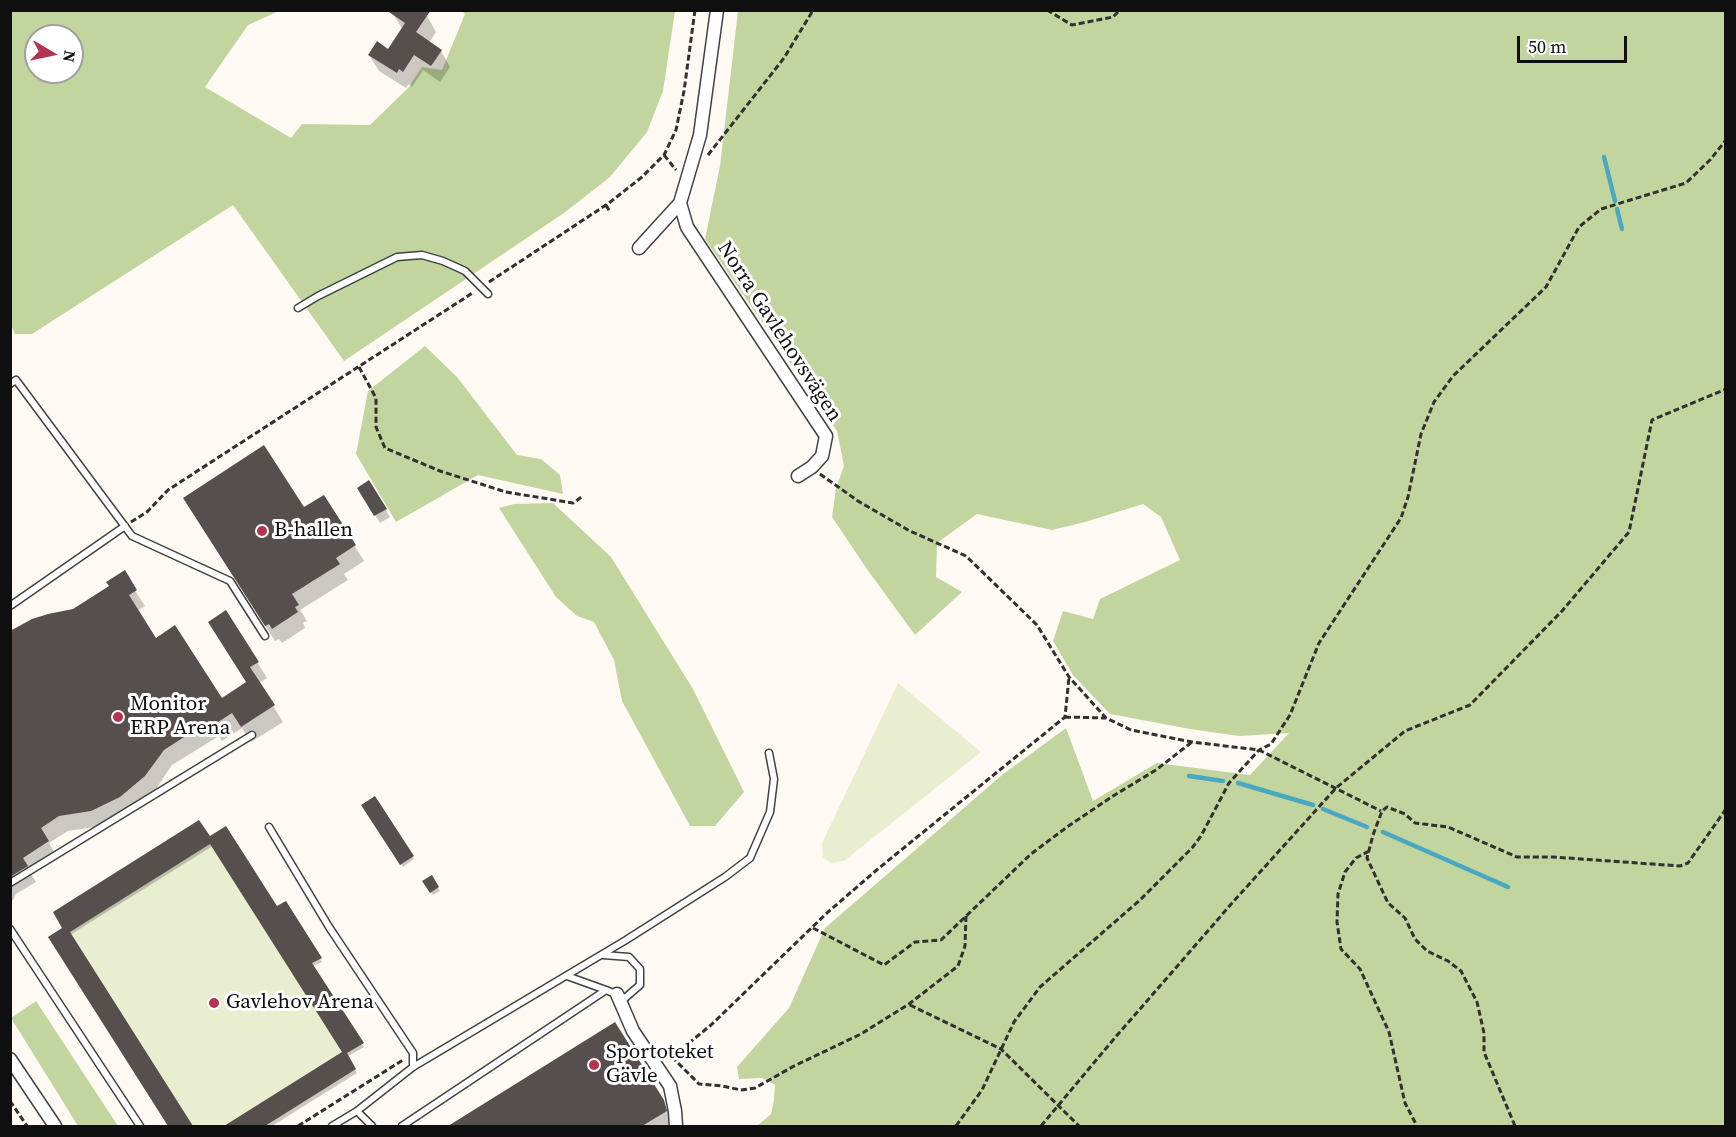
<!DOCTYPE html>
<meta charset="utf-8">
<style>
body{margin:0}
#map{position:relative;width:1736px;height:1137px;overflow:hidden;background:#fefaf3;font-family:"Source Serif 4",serif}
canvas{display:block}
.frame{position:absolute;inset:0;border:12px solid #0f0f0f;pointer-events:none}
.north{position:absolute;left:24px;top:24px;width:60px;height:60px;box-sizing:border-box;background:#fff;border:2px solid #9f9f9f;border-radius:50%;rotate:99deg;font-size:16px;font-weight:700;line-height:24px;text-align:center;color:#0f0f0f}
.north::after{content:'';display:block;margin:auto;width:21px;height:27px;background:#b33452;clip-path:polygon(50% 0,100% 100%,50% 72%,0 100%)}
.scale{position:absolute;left:1517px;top:36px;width:110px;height:27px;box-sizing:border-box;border:3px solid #0f0f0f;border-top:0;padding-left:8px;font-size:18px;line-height:21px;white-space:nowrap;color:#0f0f0f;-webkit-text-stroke:4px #fff;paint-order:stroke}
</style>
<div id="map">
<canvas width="1736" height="1137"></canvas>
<div class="frame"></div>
<div class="north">N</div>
<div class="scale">50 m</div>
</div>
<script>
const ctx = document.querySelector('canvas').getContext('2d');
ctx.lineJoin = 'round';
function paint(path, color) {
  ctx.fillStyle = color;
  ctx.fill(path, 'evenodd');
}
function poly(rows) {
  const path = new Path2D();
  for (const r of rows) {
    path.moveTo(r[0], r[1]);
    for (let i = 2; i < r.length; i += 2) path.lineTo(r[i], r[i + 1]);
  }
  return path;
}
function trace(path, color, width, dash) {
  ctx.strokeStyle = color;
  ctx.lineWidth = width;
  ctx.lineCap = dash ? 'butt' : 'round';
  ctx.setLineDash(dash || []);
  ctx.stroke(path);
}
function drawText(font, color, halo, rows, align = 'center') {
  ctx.font = font + ' "Source Serif 4",serif';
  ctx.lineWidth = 6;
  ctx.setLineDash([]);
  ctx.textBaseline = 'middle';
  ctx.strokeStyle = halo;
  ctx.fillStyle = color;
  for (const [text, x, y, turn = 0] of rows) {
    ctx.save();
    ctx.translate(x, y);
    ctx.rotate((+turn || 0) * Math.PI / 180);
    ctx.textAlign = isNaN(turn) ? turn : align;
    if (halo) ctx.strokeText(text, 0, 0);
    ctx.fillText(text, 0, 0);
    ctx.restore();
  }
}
const forest = poly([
 [11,11,279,11,248,25,205,87,291,138,302,124,370,125,408,88,422,67,442,70,465,14,462,11,675,11,663,91,647,132,610,177,564,213,344,361,233,205,32,334,15,334,11,325],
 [36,36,72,36,72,72,36,72],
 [738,11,1725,11,1725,1126,757,1126,771,1114,774,1100,775,1085,762,1078,739,1079,737,1067,789,1008,825,928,1002,775,1066,728,1093,801,1157,763,1250,775,1289,733,1239,736,1190,729,1110,714,1073,675,1053,641,1063,611,1093,619,1100,599,1180,560,1161,517,1143,504,1085,522,1052,530,977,514,937,543,936,577,962,592,915,635,869,572,832,517,836,488,844,466,837,431,705,239,720,166],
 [425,346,457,377,517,455,541,459,560,475,563,494,478,475,396,522,356,454,368,391],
 [553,503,611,557,693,689,744,792,715,826,690,826,622,701,614,660,594,622,577,616,556,597,499,508,514,504],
 [36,1001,118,1126,78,1126,11,1018]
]);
const pitch = poly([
 [898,683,981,752,844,861,831,863,823,857,822,843],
 [199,820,210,836,226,826,276,906,286,901,322,958,312,963,364,1043,347,1053,356,1069,265,1126,168,1126,48,937,62,928,53,912]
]);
const shadow = poly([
 [393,14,427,16,436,32,429,43,441,51,450,67,440,82,423,70,412,87,409,84,406,88,379,71,369,55,388,51,403,30],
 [369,483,390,517,380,523,359,489],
 [324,497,364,561,344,574,348,580,300,610,307,621,303,623,305,628,282,643,279,639,275,641,194,513,304,509],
 [124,573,145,606,137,611,155,640,221,700,247,683,226,612,267,678,259,683,283,722,251,742,242,728,222,741,219,736,172,765,154,792,129,812,100,826,68,831,49,843,57,857,31,874,36,882,16,894,13,900,10,902,10,633,74,610,111,587],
 [375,798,414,859,403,867,363,805],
 [209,838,276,908,285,903,322,962,313,966,364,1047,347,1057,357,1073,272,1126,227,1126,344,1053,213,846,70,935,192,1126,169,1126,50,938],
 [431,877,440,891,433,895,424,882],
 [614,1024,663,1101,673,1118,675,1126,451,1126]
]);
const stream = poly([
 [1604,157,1615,201],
 [1617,209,1622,229],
 [1189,776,1223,781],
 [1238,783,1313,805],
 [1323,809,1367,827],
 [1383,832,1508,887]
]);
const building = poly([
 [386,10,431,10,416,32,442,50,431,66,414,55,403,72,399,69,397,73,368,55,377,41,388,49,405,23],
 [264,445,304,507,324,495,356,545,336,558,340,564,292,594,299,605,295,607,298,612,272,629,269,624,265,626,183,498],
 [369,480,387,509,374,516,357,488],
 [125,570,137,590,129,595,156,638,175,625,222,698,246,682,208,622,226,610,259,662,250,667,275,705,241,727,232,713,212,726,209,721,164,750,145,776,120,797,91,811,59,816,41,828,49,841,23,858,28,866,10,877,10,631,32,619,48,614,73,609,109,586,106,582],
 [375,796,414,856,400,865,361,805],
 [199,820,210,836,226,826,277,906,286,901,322,958,312,963,364,1043,347,1053,356,1069,265,1126,224,1126,342,1052,210,844,70,932,193,1126,168,1126,48,937,62,928,53,912],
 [432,875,439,887,430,893,422,881],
 [615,1022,664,1100,667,1111,642,1126,448,1126]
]);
const path = poly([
 [1047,10,1072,25,1113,17,1120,10],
 [664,155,676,170],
 [708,155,784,58,812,12,816,10],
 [606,205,610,212],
 [489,282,609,203,642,177,664,155,676,130,684,91,695,10],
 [359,367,376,398,376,427,385,448,440,471,506,492,573,503,583,496],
 [820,474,858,501,910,531,966,556,1037,625,1069,677,1106,718,1131,730,1192,742,1259,750,1381,811],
 [131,522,147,512,168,490,474,292],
 [1065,717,1106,718],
 [1369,851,1356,858,1345,872,1338,894,1337,922,1341,949,1360,969,1389,1032,1405,1103,1417,1126],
 [966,916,965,946,958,966,909,1004,861,1034,794,1066,755,1088,741,1090,722,1086,699,1084,672,1057,711,1025,828,912,879,868,1065,717,1069,677],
 [813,928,884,965,915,942,941,940,1031,854,1067,827,1113,796,1156,770,1192,742],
 [910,1005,1001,1049,1079,1126],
 [10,1101,27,1126],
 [298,1126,403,1060],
 [956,1126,982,1090,1014,1022,1040,987,1140,900,1192,848,1201,836,1229,783,1259,750,1271,744,1290,715,1319,643,1401,518,1408,497,1421,434,1434,402,1453,376,1546,287,1579,227,1601,209,1686,183,1710,160,1726,140],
 [1041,1126,1113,1040,1233,902,1336,788,1405,731,1470,705,1562,611,1629,532,1652,420,1726,389],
 [1515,1126,1484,1052,1484,1033,1477,1002,1461,971,1448,961,1427,951,1415,939,1405,918,1388,903,1367,858,1373,835,1382,811,1387,807,1405,814,1415,823,1448,827,1517,857,1553,857,1680,866,1688,863,1726,809]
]);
const lane = poly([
 [298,308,318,296,397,257,422,255,443,261,465,271,488,294],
 [10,384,16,380,132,536,230,581,265,636],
 [10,606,125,526],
 [269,827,329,927,413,1053,413,1067],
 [10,883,252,735],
 [10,929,140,1126],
 [567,976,606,990],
 [357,1111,372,1126],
 [332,1126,357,1111,413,1067,626,940,725,877,750,858,770,812,774,779,769,753],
 [402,1126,606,990,625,998,640,985,640,969,629,957,603,955]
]);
const street = poly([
 [717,10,700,135,680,203,687,227,826,436,822,456,812,467,798,476],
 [639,248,680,203],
 [617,994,633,1031,670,1086,675,1111,676,1126],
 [10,1059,55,1126]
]);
const markers = [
 [262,531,6,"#b33452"],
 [118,717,6,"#b33452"],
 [214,1003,6,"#b33452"],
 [594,1065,6,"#b33452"]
];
const streetNames = [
 ["Norra Gavlehovsvägen",779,332,57]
];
const poiNames = [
 ["B-hallen",274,531],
 ["Monitor",130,705],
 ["ERP Arena",130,729],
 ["Gavlehov Arena",226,1003],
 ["Sportoteket",606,1053],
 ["Gävle",606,1077]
];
paint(forest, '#c2d59f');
paint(pitch, '#e9eed0');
paint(shadow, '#0003');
trace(stream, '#49a8c1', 4.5);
paint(building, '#574f4d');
trace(lane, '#424242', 9);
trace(street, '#424242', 15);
trace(path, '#313131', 3, [6, 3]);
trace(lane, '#fff', 6);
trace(street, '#fff', 12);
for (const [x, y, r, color] of markers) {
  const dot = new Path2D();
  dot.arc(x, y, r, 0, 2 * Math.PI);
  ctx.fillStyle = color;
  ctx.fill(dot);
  trace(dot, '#fff', 2);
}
drawText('21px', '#0f0f0f', '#fff', streetNames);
drawText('21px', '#0f0f0f', '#fff', poiNames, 'left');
</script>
